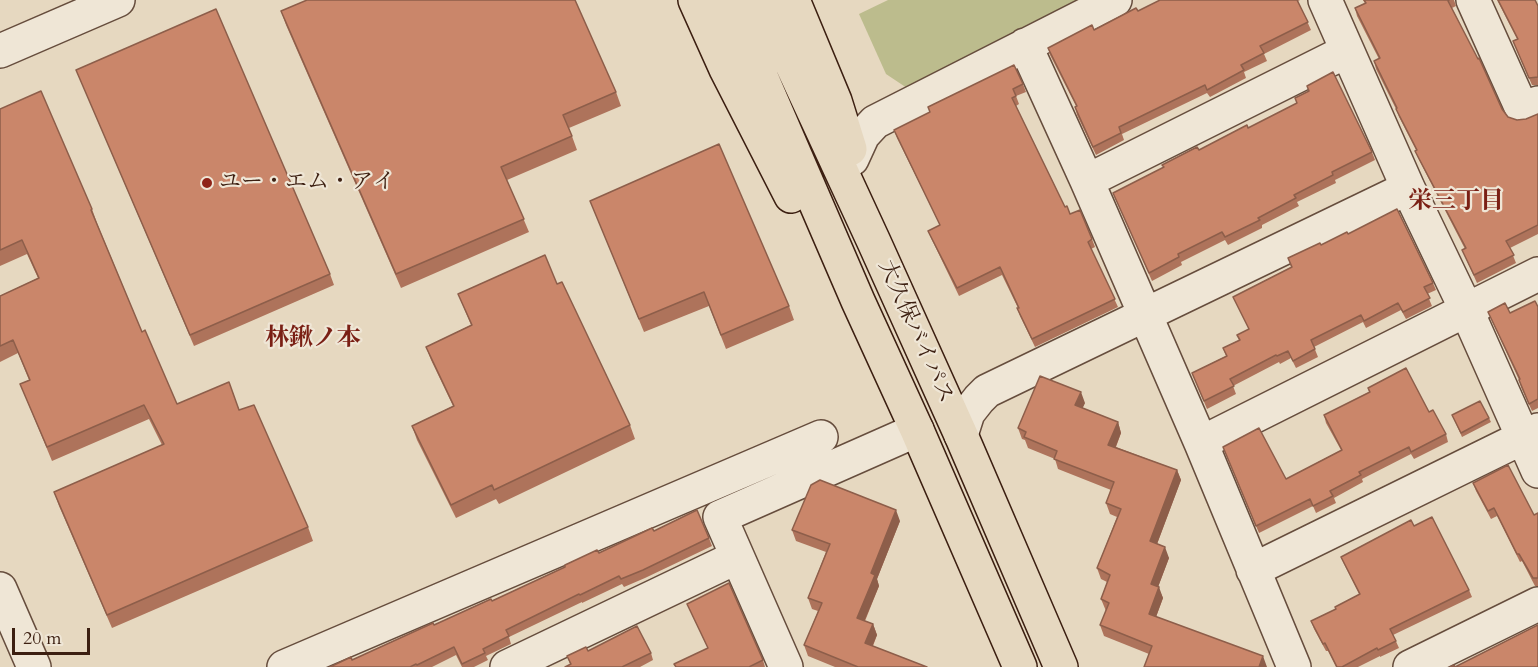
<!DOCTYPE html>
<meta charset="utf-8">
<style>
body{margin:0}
#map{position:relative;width:1538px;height:667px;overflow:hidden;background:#e6d8c0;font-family:Cardo,serif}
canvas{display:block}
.scale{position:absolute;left:12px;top:628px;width:78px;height:27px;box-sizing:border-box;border:3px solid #3c1f11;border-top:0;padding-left:8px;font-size:18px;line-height:21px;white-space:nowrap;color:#3c1f11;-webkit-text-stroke:4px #efe6d6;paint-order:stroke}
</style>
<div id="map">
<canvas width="1538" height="667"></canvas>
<div class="scale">20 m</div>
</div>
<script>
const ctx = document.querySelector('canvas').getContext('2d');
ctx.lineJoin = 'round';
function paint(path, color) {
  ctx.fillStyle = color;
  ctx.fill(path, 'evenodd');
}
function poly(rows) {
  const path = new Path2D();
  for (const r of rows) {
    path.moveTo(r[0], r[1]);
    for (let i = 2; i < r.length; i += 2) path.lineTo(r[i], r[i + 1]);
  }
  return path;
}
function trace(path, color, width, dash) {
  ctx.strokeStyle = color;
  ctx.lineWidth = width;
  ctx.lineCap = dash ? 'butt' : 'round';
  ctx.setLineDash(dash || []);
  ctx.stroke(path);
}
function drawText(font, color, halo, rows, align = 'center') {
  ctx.font = font + ' Cardo,"Noto Serif JP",serif';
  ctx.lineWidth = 4.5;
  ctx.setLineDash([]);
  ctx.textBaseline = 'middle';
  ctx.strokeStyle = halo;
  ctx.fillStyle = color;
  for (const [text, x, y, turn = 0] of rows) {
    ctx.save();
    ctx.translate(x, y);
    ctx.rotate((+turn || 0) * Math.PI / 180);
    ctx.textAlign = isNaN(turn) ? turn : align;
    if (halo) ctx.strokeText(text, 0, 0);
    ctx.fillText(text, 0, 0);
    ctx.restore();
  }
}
const green = poly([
 [888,0,1091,0,910,90,886,74,859,14]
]);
const minor = poly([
 [1325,0,1408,188,1466,309,1538,471],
 [1473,0,1522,109,1538,103],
 [1025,45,1087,181,1201,443,1294,667],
 [0,51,118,0],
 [852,159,863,135,875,122,1115,0],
 [1087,181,1347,51],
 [961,435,968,413,979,399,987,391,1408,188],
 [1201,443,1538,274],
 [1253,570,1538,430],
 [0,589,34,667],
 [284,667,821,437],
 [507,667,737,557],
 [786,667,720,517,917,430],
 [1410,667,1538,604]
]);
const highway = poly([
 [695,0,726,69,791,196],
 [728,0,858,301,917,430,1020,667],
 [762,0,874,242,961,435,1061,667],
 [793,0,835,101,850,149]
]);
const wall = poly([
 [1160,0,1300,0,1298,1,1311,30,1264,54,1267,61,1244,72,1246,78,1210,97,1207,93,1122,134,1124,140,1096,155,1077,115,1075,107,1076,106,1050,55,1048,48,1094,30,1138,11],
 [1363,0,1454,0,1456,6,1452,8,1502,109,1508,117,1517,120,1526,119,1538,114,1538,234,1510,248,1516,263,1477,283,1462,250,1465,249,1418,158,1415,151,1416,150,1399,117,1396,109,1376,69,1374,61,1379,59,1357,16,1355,8,1365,3],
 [1497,0,1535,0,1538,6,1538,85,1532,85,1513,41,1517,39],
 [281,11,616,92,621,106,569,128,577,150,507,180,529,232,401,288,286,25],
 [76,70,330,274,334,285,194,346],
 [1023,84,1026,92,1016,96,1019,104,1016,106,1065,207,1070,214,1092,239,1095,247,1091,249,1118,307,1035,347,1020,316,1017,308,1018,308,1002,275,959,296,931,238,928,231,940,225,897,138,894,130,930,112,928,107],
 [1307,86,1372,152,1375,160,1335,180,1336,183,1297,202,1299,206,1262,225,1262,228,1228,245,1225,240,1181,262,1182,265,1152,281,1113,193,1199,150,1248,128,1297,103,1295,98,1309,92],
 [0,109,92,209,97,223,142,332,177,404,239,410,308,527,313,541,112,628,59,506,54,492,162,445,149,419,52,461,20,384,29,380,18,353,0,362,0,296,38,278,27,254,0,266],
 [590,201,789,306,794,320,726,349,709,306,644,332],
 [1348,234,1433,283,1436,290,1427,294,1432,306,1406,319,1401,310,1366,328,1363,322,1314,347,1318,357,1296,368,1291,358,1280,364,1279,362,1233,386,1236,394,1207,409,1192,373,1226,356,1223,348,1239,340,1237,335,1249,329,1233,297,1291,267,1288,258],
 [557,284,630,425,635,439,499,504,496,499,456,518,417,440,412,426,453,406,431,360,426,347,471,325,458,294],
 [1538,307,1538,408,1532,411,1521,387,1519,380,1488,312,1510,313],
 [1368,388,1446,434,1448,442,1414,459,1411,454,1362,479,1363,482,1334,498,1336,503,1316,513,1313,506,1259,533,1226,454,1286,479,1341,450,1326,423,1324,415,1369,392],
 [1085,403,1082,408,1118,422,1121,433,1116,447,1177,470,1181,480,1157,544,1169,558,1158,587,1163,598,1156,617,1267,667,1144,667,1149,654,1104,636,1100,625,1106,611,1101,599,1107,582,1101,579,1097,568,1117,517,1110,514,1106,503,1111,490,1058,469,1055,459,1028,448,1025,440,1022,439,1018,428],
 [1452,415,1489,418,1491,422,1462,437],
 [1473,483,1534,515,1538,513,1538,586,1535,586,1522,561,1520,562,1497,516,1491,519,1476,491],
 [900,521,877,579,879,586,865,621,873,624,877,635,873,646,927,667,835,667,808,656,804,645,818,611,812,609,808,598,826,552,796,541,792,530],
 [1414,526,1469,590,1472,597,1393,635,1399,648,1380,657,1380,656,1358,667,1336,667,1328,651,1326,651,1314,629,1311,621,1336,609,1359,594,1344,564,1341,557],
 [654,531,709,538,712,546,645,578,624,587,622,584,582,603,582,602,509,637,511,644,486,656,488,660,474,667,462,667,456,655,432,667,330,667,352,660,492,601,565,567],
 [687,604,763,660,765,667,676,667,708,648],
 [588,651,651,653,653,660,640,667,565,667,570,664,567,656]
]);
const shadedWall = poly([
 [1081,392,1085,403,1079,416,1075,405],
 [1118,422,1121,433,1112,456,1108,445],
 [1177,470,1181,480,1154,552,1150,541],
 [896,510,900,521,877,579,879,586,861,629,857,618,871,573],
 [1165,547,1169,558,1155,595,1151,584],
 [1159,587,1163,598,1153,625,1149,614],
 [873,624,877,635,869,654,865,643],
 [1263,656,1267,667,1259,667]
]);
const building = poly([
 [307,0,575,0,616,92,563,115,572,136,501,167,524,219,396,274,281,11,307,0],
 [1160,0,1297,0,1308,22,1260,46,1264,53,1241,65,1244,70,1207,90,1205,85,1119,127,1121,133,1093,147,1075,107,1077,106,1048,48,1092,25,1094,30,1136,8,1138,11,1160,0],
 [1364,0,1449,0,1448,1,1478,59,1479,58,1502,109,1508,117,1517,120,1526,119,1538,114,1538,225,1506,241,1514,255,1474,275,1462,250,1466,248,1415,151,1417,150,1396,109,1397,108,1374,61,1380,58,1355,8,1366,3,1364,0],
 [1498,0,1535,0,1538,6,1538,77,1529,78,1513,41,1518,39,1498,0],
 [216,9,330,274,190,335,76,70,216,9],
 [1014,65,1023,84,1013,89,1016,96,1012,98,1065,207,1067,206,1070,214,1080,210,1092,239,1088,242,1115,299,1032,339,1017,308,1019,308,1000,267,957,288,928,231,940,225,894,130,930,112,928,107,1014,65],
 [1333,72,1372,152,1332,172,1333,175,1294,195,1296,198,1258,218,1260,220,1225,237,1222,232,1178,254,1179,257,1149,273,1113,193,1164,167,1162,165,1197,147,1199,150,1247,125,1248,128,1297,103,1295,98,1309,91,1307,86,1333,72],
 [41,91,92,209,91,210,142,332,145,330,177,404,229,382,239,410,254,405,308,527,107,615,54,492,164,444,144,405,47,447,20,384,30,380,13,340,0,346,0,296,39,278,22,240,0,250,0,109,41,91],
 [719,144,789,306,721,335,704,292,639,319,590,201,719,144],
 [1397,209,1433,283,1424,287,1430,298,1403,312,1398,303,1364,321,1361,315,1311,340,1315,349,1293,361,1288,351,1277,356,1276,355,1230,379,1234,386,1204,401,1192,373,1227,356,1223,348,1240,340,1237,335,1249,329,1233,297,1292,267,1288,258,1320,243,1321,245,1347,232,1348,234,1397,209],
 [545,255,557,284,562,282,630,425,494,490,492,485,451,505,412,426,454,406,426,347,472,325,458,294,545,255],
 [1535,301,1538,307,1538,399,1529,404,1519,380,1520,379,1488,312,1505,303,1510,313,1535,301],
 [1406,368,1429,412,1433,410,1446,434,1411,452,1409,447,1359,472,1361,475,1330,491,1333,496,1313,506,1310,499,1256,526,1223,447,1259,428,1286,479,1342,450,1324,415,1370,392,1368,388,1406,368],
 [1040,376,1081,392,1075,405,1118,422,1108,445,1177,470,1150,541,1165,547,1151,584,1159,587,1149,614,1263,656,1259,667,1144,667,1152,646,1100,625,1109,603,1101,599,1110,575,1097,568,1121,509,1106,503,1114,482,1054,459,1057,451,1024,437,1026,432,1018,428,1040,376],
 [1480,401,1489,418,1461,433,1452,415,1480,401],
 [1508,465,1534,515,1538,513,1538,578,1533,578,1519,554,1517,554,1494,508,1488,511,1473,483,1508,465],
 [820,480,896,510,871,573,875,575,857,618,873,624,865,643,927,667,858,667,804,645,822,603,808,598,830,544,792,530,811,485,820,480],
 [697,510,709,538,643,570,621,579,619,576,580,595,579,594,506,630,509,636,483,649,485,653,462,664,454,647,417,665,416,664,410,667,330,667,351,657,352,660,433,623,434,625,491,599,492,601,565,567,565,565,597,550,599,553,652,528,654,531,697,510],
 [1432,517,1469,590,1390,629,1396,641,1378,650,1377,648,1342,667,1337,667,1325,643,1323,644,1311,621,1336,609,1335,607,1360,594,1341,557,1411,520,1414,526,1432,517],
 [729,583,763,660,749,667,676,667,674,664,708,648,687,604,729,583],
 [1538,625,1538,667,1450,667,1454,665,1455,667,1538,625],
 [637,626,651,653,622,667,565,667,571,664,567,656,586,647,588,651,637,626]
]);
const markers = [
 [207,183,6,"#8f2418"]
];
const poiNames = [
 ["ユー・エム・アイ",219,183]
];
const streetNames = [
 ["大久保バイパス",915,332,66]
];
const neighbourhoodNames = [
 ["栄三丁目",1456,202],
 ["林鍬ノ本",313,339]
];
paint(green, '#bcbc8d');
trace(minor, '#664d3d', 36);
trace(highway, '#3c1f11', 36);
trace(minor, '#efe6d6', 33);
trace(highway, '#e6d8c0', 33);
paint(wall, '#ae735b');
paint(shadedWall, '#8d5e4a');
paint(building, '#ca866a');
trace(building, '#8d5e4a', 1.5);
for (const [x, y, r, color] of markers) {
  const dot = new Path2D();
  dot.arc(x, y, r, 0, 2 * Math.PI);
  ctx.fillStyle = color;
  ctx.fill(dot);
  trace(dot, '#efe6d6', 2);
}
drawText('22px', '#3c1f11', '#efe6d6', poiNames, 'left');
drawText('22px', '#3c1f11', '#efe6d6', streetNames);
drawText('bold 24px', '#7a1f14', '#efe6d6', neighbourhoodNames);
</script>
